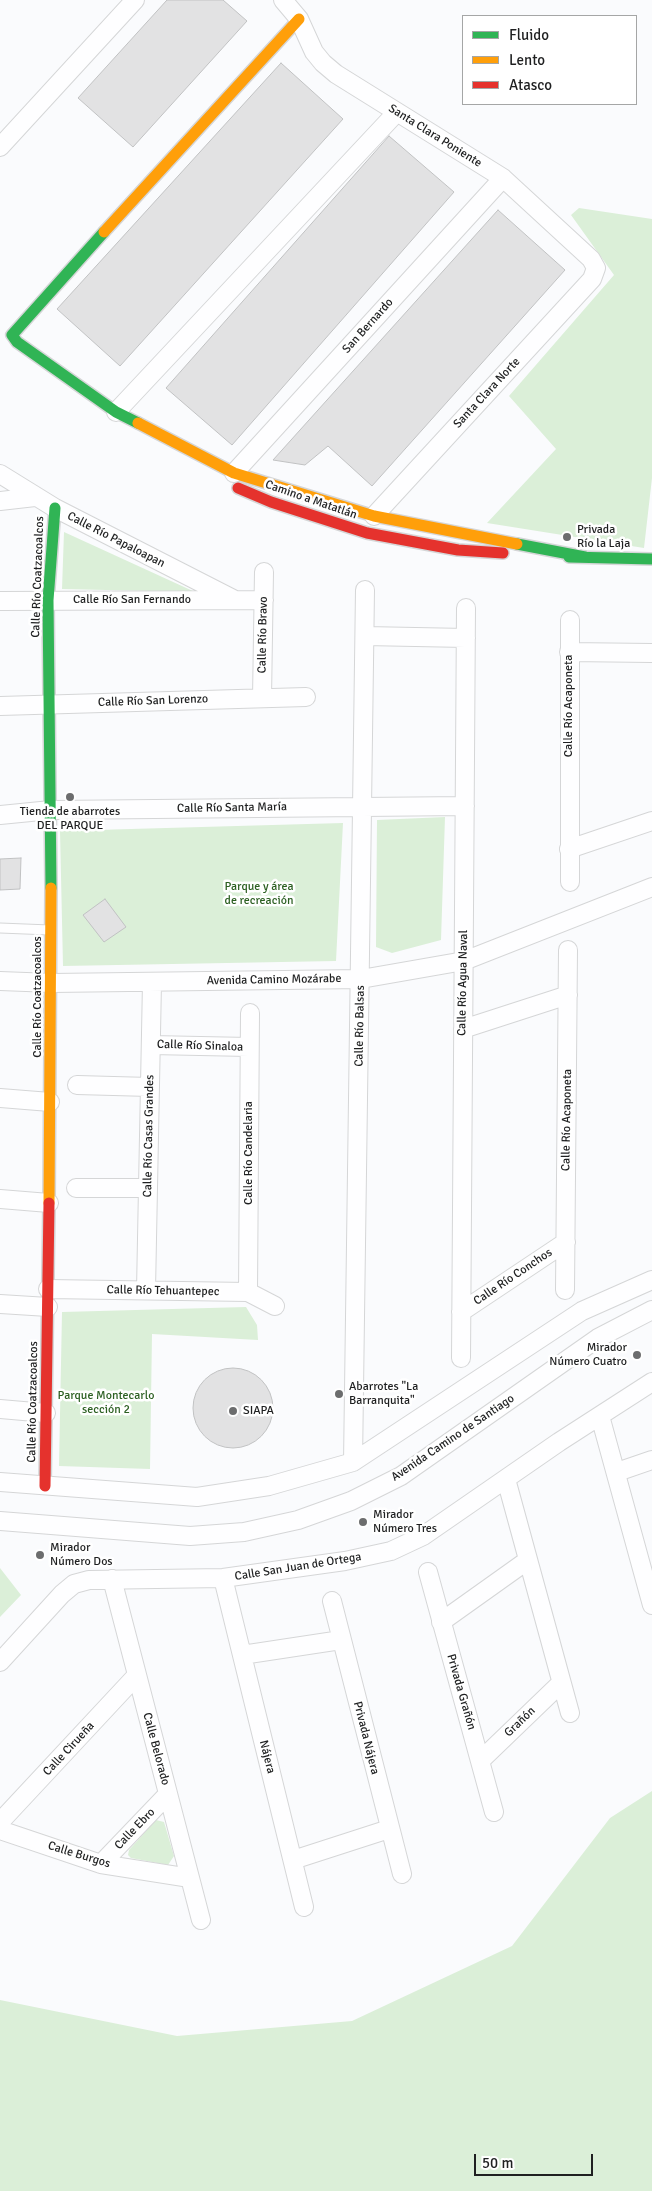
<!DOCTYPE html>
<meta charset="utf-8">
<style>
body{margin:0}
#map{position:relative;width:652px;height:2191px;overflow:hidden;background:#fafbfd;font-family:Signika,sans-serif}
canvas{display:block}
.legend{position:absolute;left:462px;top:15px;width:175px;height:90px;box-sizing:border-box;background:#fff;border:1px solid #a5a6a6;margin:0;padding:6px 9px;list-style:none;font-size:15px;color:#1f2021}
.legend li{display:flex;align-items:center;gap:10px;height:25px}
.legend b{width:25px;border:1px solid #a5a6a6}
.scale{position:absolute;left:474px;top:2154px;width:119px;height:22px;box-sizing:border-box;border:2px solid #1f2021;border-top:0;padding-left:6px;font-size:15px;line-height:18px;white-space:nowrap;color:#1f2021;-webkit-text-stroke:4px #fff;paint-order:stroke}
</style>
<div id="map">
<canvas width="652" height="2191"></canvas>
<ul class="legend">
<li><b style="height:6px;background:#30b455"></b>Fluido</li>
<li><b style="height:6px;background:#ff9f0a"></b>Lento</li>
<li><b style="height:6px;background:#e5322d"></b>Atasco</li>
</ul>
<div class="scale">50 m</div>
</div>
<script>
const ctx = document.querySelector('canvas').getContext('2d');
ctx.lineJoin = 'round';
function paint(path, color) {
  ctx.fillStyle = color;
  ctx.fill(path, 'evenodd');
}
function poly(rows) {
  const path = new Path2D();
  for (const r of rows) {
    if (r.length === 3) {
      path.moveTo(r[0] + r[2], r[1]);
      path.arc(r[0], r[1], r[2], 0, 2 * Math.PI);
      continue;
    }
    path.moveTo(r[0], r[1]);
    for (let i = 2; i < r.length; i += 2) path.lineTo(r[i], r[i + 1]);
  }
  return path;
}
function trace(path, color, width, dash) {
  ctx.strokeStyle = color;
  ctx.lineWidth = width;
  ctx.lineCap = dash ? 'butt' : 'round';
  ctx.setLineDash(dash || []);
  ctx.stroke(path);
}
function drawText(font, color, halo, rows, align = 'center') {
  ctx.font = font + ' Signika,sans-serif';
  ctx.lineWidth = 5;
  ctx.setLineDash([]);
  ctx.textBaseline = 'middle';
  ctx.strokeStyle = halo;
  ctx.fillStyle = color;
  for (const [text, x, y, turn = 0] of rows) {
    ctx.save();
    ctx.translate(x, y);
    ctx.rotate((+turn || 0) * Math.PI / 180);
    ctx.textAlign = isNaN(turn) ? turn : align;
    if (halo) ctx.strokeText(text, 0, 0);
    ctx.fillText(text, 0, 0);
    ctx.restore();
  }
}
const green = poly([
 [579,208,652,219,652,478,644,548,487,523,556,449,509,396,614,275,571,215],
 [64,532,195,592,62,589],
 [445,817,441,940,392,953,376,947,377,820],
 [343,823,336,961,63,966,60,831],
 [246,1307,257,1325,258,1340,152,1334,150,1469,59,1466,62,1312],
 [0,1568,21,1595,0,1617],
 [652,1791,652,2191,0,2191,0,2000,177,2036,352,2021,512,1946,610,1818],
 [156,1820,164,1822,174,1856,168,1865,131,1858,128,1855,129,1850]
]);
const building = poly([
 [167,0,223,0,247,21,133,147,78,98,167,0],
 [281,63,343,119,120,366,57,309,281,63],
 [389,136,454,192,232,445,166,388,389,136],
 [498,210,565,270,372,486,328,446,305,465,273,460,498,210],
 [21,858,20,889,0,890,0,859,21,858],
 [105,899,126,927,104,942,83,915,105,899],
 [233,1408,40]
]);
const lane = poly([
 [0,928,50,930]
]);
const street = poly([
 [283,0,299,19,314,52,323,63,336,74,503,178,591,259,596,268,592,279,374,516],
 [0,147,135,0],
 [116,412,397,112],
 [234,473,503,178],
 [0,474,55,508,235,600],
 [0,501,35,497],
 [0,601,264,600],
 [570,620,570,882],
 [365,636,466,638],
 [569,652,652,653],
 [262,698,264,572],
 [0,706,306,697],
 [0,815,51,810,465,806],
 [569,849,652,821],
 [0,981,52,983,361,979,464,961,652,887],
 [463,1029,568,995],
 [151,1045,249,1047],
 [77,1085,150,1087],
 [0,1098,50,1102],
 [76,1188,148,1188],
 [0,1199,49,1203],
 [48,1289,248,1292,275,1306],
 [146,1290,152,982],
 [565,1290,568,950],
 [248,1292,250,1013],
 [0,1304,48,1307],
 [461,1312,566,1242],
 [461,1358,466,608],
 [0,1409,46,1413],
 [600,1416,652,1605],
 [353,1462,365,590],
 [617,1472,652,1460],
 [506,1479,570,1713],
 [0,1482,197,1497,269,1486,353,1462,582,1311,652,1280],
 [0,1521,190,1536,244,1532,298,1520,351,1501,401,1476,598,1338,652,1310],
 [428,1572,494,1812],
 [223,1578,304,1907],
 [112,1579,201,1920],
 [332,1601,402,1874],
 [441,1622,528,1560],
 [242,1655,341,1640],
 [0,1662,62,1594,74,1584,89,1580,223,1578,345,1561,391,1551,423,1536,559,1442,652,1382],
 [480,1761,561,1683],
 [0,1822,137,1675],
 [0,1830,101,1864,190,1878],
 [293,1860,389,1829],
 [101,1864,168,1794]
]);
const fast = poly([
 [104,232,12,335,17,342,116,412,138,423],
 [517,544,585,557],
 [569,557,652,559],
 [51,888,48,600,55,508]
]);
const slow = poly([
 [104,232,299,19],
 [138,423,234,473,374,516,517,544],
 [49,1203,51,888]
]);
const jam = poly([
 [238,488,271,502,367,533,458,550,503,553],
 [45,1486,49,1203]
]);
const markers = [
 [567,537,5,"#6c6d6e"],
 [70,797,5,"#6c6d6e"],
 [637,1355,5,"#6c6d6e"],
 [339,1394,5,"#6c6d6e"],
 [233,1411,5,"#6c6d6e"],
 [363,1522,5,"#6c6d6e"],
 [40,1555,5,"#6c6d6e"]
];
const streetNames = [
 ["Santa Clara Poniente",435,136,32],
 ["San Bernardo",368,326,-48],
 ["Santa Clara Norte",487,393,-47],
 ["Camino a Matatlán",311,500,19],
 ["Calle Río Papaloapan",116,540,27],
 ["Calle Río Coatzacoalcos",38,577,-88],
 ["Calle Río San Fernando",132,600],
 ["Calle Río Bravo",263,635,-89],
 ["Calle Río San Lorenzo",153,701,-2],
 ["Calle Río Acaponeta",569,706,-90],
 ["Calle Río Santa María",232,808,-1],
 ["Avenida Camino Mozárabe",274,980,-1],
 ["Calle Río Agua Naval",463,983,-89],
 ["Calle Río Coatzacoalcos",38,997,-90],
 ["Calle Río Balsas",360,1026,-89],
 ["Calle Río Sinaloa",200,1046,2],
 ["Calle Río Acaponeta",567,1120,-89],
 ["Calle Río Casas Grandes",149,1136,-89],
 ["Calle Río Candelaria",249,1153,-90],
 ["Calle Río Conchos",513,1277,-34],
 ["Calle Río Tehuantepec",163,1291,1],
 ["Calle Río Coatzacoalcos",33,1402,-89],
 ["Avenida Camino de Santiago",453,1438,-34],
 ["Calle San Juan de Ortega",298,1567,-9],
 ["Privada Grañón",461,1692,74],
 ["Grañón",520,1722,-44],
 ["Privada Nájera",366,1738,76],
 ["Calle Cirueña",69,1749,-47],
 ["Calle Belorado",156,1749,75],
 ["Nájera",267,1757,76],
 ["Calle Ebro",135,1829,-46],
 ["Calle Burgos",79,1855,17]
];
const poiNames = [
 ["Privada",577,530],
 ["Río la Laja",577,544],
 ["Tienda de abarrotes",70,812,"center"],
 ["DEL PARQUE",70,826,"center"],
 ["Mirador",627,1348,"right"],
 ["Número Cuatro",627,1362,"right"],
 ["Abarrotes \"La",349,1387],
 ["Barranquita\"",349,1401],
 ["SIAPA",243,1411],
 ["Mirador",373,1515],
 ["Número Tres",373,1529],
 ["Mirador",50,1548],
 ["Número Dos",50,1562]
];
const parkNames = [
 ["Parque y área",259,887],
 ["de recreación",259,901],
 ["Parque Montecarlo",106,1396],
 ["sección 2",106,1410]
];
paint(green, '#dbefd8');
paint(building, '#e2e2e3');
trace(building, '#c1c2c3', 1);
trace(lane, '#d5d6d7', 11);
trace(street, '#d5d6d7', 20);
trace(fast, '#d5d6d7', 14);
trace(slow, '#d5d6d7', 14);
trace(jam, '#d5d6d7', 14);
trace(lane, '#fefeff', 9);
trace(street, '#fefeff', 18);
trace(fast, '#30b455', 11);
trace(slow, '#ff9f0a', 11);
trace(jam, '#e5322d', 11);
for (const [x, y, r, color] of markers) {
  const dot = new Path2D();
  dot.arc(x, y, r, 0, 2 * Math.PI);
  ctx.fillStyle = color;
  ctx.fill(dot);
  trace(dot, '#fff', 2);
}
drawText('12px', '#1f2021', '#fff', streetNames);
drawText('12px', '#1f2021', '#fff', poiNames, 'left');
drawText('12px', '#2b5f21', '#fff', parkNames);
</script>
